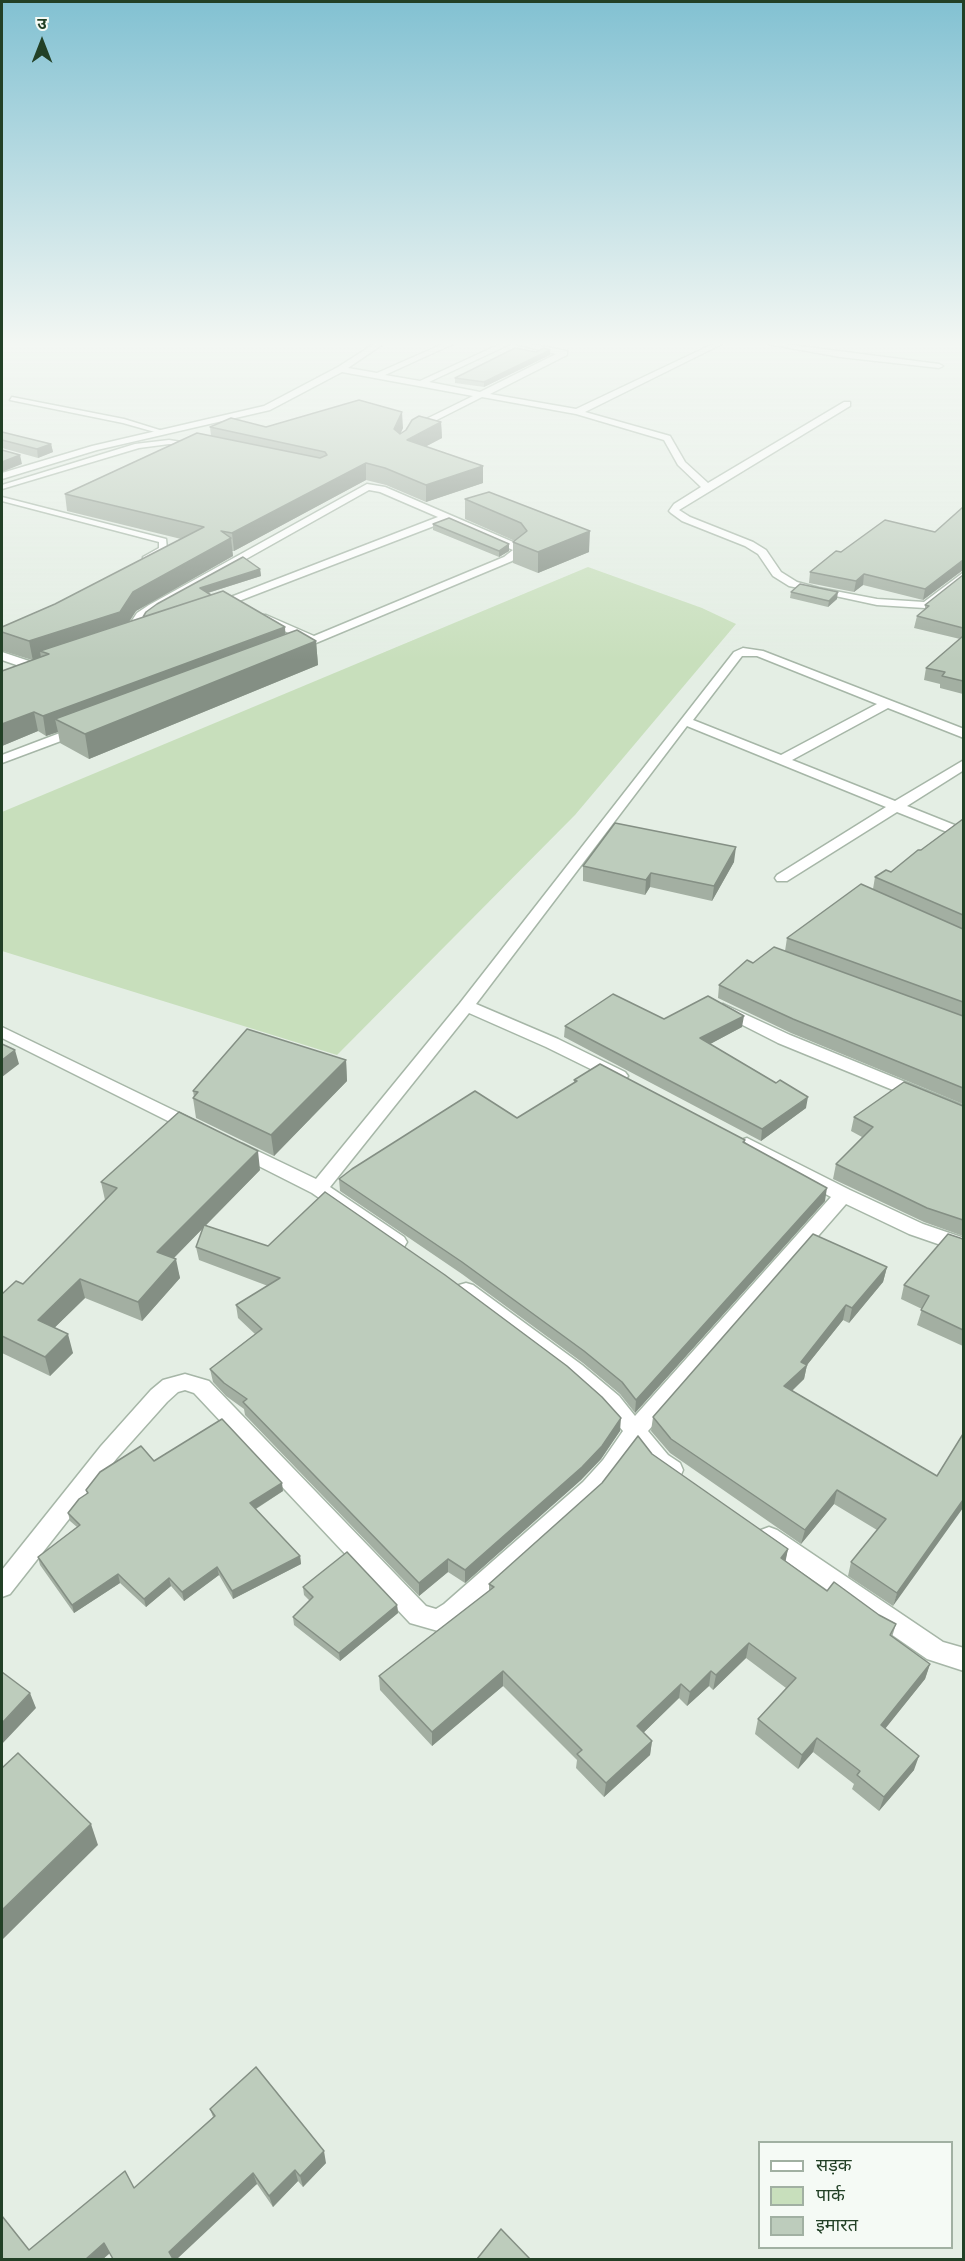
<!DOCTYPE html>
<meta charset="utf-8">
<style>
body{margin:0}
#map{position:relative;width:965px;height:2261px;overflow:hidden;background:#e4eee4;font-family:"Alegreya Sans","Noto Sans Devanagari",sans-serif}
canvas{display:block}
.frame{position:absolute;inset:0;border:3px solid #224026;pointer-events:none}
.legend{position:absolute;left:758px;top:2141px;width:195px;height:108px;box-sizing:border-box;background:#f5faf5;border:2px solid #a1b0a2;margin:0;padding:8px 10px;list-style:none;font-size:18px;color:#224026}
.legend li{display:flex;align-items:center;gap:12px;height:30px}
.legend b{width:30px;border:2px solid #a1b0a2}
.north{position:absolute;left:12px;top:12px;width:60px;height:60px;-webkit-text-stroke:4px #f5faf5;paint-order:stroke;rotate:0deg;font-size:16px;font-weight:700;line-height:24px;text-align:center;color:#224026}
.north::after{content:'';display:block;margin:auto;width:21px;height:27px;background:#224026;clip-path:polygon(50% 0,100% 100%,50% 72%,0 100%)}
</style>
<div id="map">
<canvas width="965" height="2261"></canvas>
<div class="frame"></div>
<ul class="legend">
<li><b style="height:8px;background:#fff"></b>सड़क</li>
<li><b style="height:16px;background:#c8dfbc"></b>पार्क</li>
<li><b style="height:16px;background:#bdccbc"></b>इमारत</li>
</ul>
<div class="north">उ</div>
</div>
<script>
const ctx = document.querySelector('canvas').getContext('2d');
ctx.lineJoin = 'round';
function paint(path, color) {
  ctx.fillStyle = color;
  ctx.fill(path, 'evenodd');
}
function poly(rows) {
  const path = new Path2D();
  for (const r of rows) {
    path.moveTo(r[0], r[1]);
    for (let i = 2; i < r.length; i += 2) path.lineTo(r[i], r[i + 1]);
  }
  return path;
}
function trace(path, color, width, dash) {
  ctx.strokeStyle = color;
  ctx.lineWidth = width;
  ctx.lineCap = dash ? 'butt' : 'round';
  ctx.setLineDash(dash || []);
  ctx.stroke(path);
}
const green = poly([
 [588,567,702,608,736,624,575,815,337,1055,2,951,2,812]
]);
const service = poly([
 [12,397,124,419,166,432,162,434,123,423,10,400,12,397],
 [169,440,200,445,196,447,169,444,139,448,2,489,2,485,135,444,169,440],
 [2,497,166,539,167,549,149,561,143,561,143,557,159,548,159,542,2,501,2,497]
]);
const minor = poly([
 [374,344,383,344,348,368,377,373,443,344,453,344,385,375,420,381,500,344,510,344,429,382,480,392,556,354,516,344,530,344,567,351,567,355,490,394,576,409,713,344,722,344,585,412,670,436,685,462,708,483,844,402,850,402,850,406,679,510,690,517,753,542,766,550,781,572,797,582,819,588,877,599,924,602,964,572,964,581,937,604,925,608,877,605,789,586,773,576,758,554,745,546,682,521,671,513,669,511,674,504,701,487,678,465,664,440,576,414,482,397,411,433,408,432,408,428,473,396,342,372,270,410,97,450,2,479,2,473,92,446,264,406,338,367,374,344],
 [768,344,784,344,939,364,943,366,939,368,840,357,768,344],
 [367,484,385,487,520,545,524,551,512,561,292,653,288,651,288,647,304,640,258,619,258,615,266,615,314,636,504,557,513,550,447,521,218,609,210,609,210,605,438,517,380,492,369,490,157,609,145,617,133,636,129,637,123,634,137,613,149,605,367,484],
 [743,648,763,651,964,729,964,738,888,708,792,760,895,801,964,760,964,770,907,806,957,826,959,829,957,832,947,832,897,812,787,881,777,881,775,878,777,875,886,807,687,726,476,1004,558,1039,625,1072,628,1076,625,1080,613,1080,546,1047,469,1013,330,1187,404,1237,407,1242,404,1247,397,1249,390,1247,312,1193,231,1152,228,1148,231,1144,243,1144,316,1179,460,1003,734,652,743,648],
 [742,656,757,656,877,704,781,755,693,720,742,656],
 [2,652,35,663,37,666,31,670,2,660,2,652],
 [81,725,87,729,85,732,2,763,2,755,81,725],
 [723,1004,790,1035,964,1106,964,1119,778,1043,717,1012,715,1009,717,1006,723,1004],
 [2,1027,202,1124,205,1128,202,1132,190,1132,2,1038,2,1027],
 [747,1138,850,1190,923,1224,964,1238,964,1253,909,1234,846,1204,648,1431,668,1455,680,1463,683,1470,680,1477,672,1479,664,1477,652,1467,636,1448,599,1496,462,1620,438,1631,410,1623,194,1393,185,1390,178,1392,167,1402,117,1458,10,1594,2,1597,2,1570,101,1446,151,1390,163,1380,185,1374,209,1381,426,1606,436,1609,444,1604,583,1482,603,1460,623,1431,603,1408,568,1377,459,1295,456,1290,459,1285,466,1283,473,1285,582,1365,619,1396,635,1416,831,1197,741,1148,738,1144,741,1140,747,1138],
 [769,1527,777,1530,943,1642,964,1648,964,1671,927,1659,761,1544,757,1537,761,1530,769,1527]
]);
const wall = poly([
 [550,355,484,387,455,383,455,378],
 [441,422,442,438,426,446,483,483,426,502,386,485,366,480,234,551,232,551,233,556,136,611,129,622,143,617,260,569,261,576,208,593,285,634,316,641,318,665,89,759,60,743,58,732,46,736,38,731,2,746,32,660,3,651,2,652,2,627,55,604,181,539,67,511,65,494,211,436,210,427,266,427,403,428,400,434],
 [2,432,51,444,53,452,38,458,2,448],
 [465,499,589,552,538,573,513,563,513,542,515,541,465,519],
 [963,507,963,570,923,600,863,585,854,592,809,583,810,572,841,552,935,532],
 [433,524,509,544,509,551,499,557,433,530],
 [963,575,963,694,940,688,940,684,924,680,926,668,960,639,914,628,917,616,925,610,925,605],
 [791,592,837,599,828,607,790,598],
 [963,819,963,1104,791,1033,718,998,719,985,753,963,785,951,787,938,873,889,875,877,891,872],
 [734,862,712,901,650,887,645,895,583,881,583,866],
 [664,1019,742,1027,710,1044,806,1108,761,1141,564,1037,565,1026],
 [346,1060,347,1081,274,1156,196,1118,193,1098,194,1097,193,1091],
 [574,1080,745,1140,745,1142,825,1201,635,1413,620,1394,583,1363,462,1274,340,1191,339,1179,517,1118,574,1083],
 [963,1106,963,1236,924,1222,833,1179,836,1164,862,1137,851,1131,854,1117],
 [260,1170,206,1225,620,1431,601,1459,581,1480,465,1583,448,1572,419,1596,245,1415,244,1409,226,1396,213,1382,210,1369,255,1334,238,1318,236,1305,268,1286,199,1260,196,1247,204,1227,174,1258,180,1278,142,1321,85,1298,54,1328,73,1353,50,1376,2,1353,2,1294,23,1284,105,1200,101,1182],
 [963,1239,963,1346,917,1325,922,1309,901,1299,904,1285],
 [887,1267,883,1282,849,1323,843,1320,807,1365,804,1379,792,1391,937,1476,893,1606,848,1576,851,1562,877,1530,834,1504,801,1544,670,1453,651,1431,653,1417],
 [652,1454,788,1549,785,1561,827,1591,896,1624,892,1637,930,1664,925,1679,885,1728,914,1770,879,1811,852,1789,854,1784,813,1752,798,1769,755,1734,758,1719,786,1688,746,1658,713,1690,709,1686,687,1706,679,1698,643,1733,652,1741,650,1755,604,1797,576,1768,577,1760,503,1686,432,1746,380,1690,379,1676,489,1591,489,1584],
 [154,1461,283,1491,256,1509,300,1556,301,1564,233,1599,219,1575,184,1601,171,1586,146,1607,120,1583,74,1613,40,1565,38,1557,77,1527,70,1521,68,1513,87,1493,86,1490],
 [303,1587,397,1605,398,1613,340,1661,294,1625,293,1617,310,1601,304,1595],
 [210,2109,326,2163,303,2187,298,2181,273,2207,257,2184,110,2253,103,2259,29,2250,134,2188,213,2117]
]);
const shadedWall = poly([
 [550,350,550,355,484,387,484,382],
 [402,412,403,428,395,446,394,429],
 [441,422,442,438,408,456,407,440],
 [51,444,53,452,38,458,37,449],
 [20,455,22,464,2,472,2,462],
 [366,463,366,480,234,551,232,533],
 [483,466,483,483,426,502,426,485],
 [590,531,589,552,538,573,538,552],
 [231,538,233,556,136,611,123,631,49,654,40,651,41,658,33,661,29,641,133,592],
 [509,544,509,551,499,557,499,551],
 [963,560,963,570,923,600,925,589],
 [260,569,261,576,201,595,200,588],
 [864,574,863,585,854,592,856,581],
 [838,592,837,599,828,607,829,601],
 [285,627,286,646,55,719,58,732,46,736,43,716],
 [316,641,318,665,89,759,85,734],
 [34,712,38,731,2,746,2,724],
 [736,847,734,862,712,901,714,886],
 [651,873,650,887,645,895,646,880],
 [744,1016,742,1027,699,1050,700,1038],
 [15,1050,19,1064,2,1077,2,1060],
 [346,1060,347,1081,274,1156,271,1135],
 [808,1097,806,1108,761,1141,762,1129],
 [258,1151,260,1170,161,1271,157,1252],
 [827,1188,825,1201,635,1413,636,1400],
 [176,1259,180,1278,142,1321,138,1302],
 [887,1267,883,1282,849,1323,852,1308],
 [80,1279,85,1298,43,1339,38,1320],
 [846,1305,843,1320,807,1365,804,1379,781,1401,784,1386,801,1362],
 [68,1334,73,1353,50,1376,45,1357],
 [621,1418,620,1431,601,1459,581,1480,465,1583,465,1570],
 [282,1483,283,1491,252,1511,250,1503],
 [837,1490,834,1504,801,1544,805,1530],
 [963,1500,963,1508,893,1606,897,1593],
 [788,1549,785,1564,781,1558],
 [300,1556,301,1564,233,1599,232,1591],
 [448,1559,448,1572,419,1596,419,1583],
 [217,1567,219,1575,184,1601,182,1592],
 [118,1574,120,1583,74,1613,72,1605],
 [169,1578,171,1586,146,1607,144,1599],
 [397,1605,398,1613,340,1661,339,1653],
 [749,1643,746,1658,713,1690,716,1675],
 [930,1664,925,1679,877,1739,881,1725],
 [503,1671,503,1686,432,1746,432,1732],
 [711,1671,709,1686,687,1706,690,1692],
 [681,1684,679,1698,635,1741,637,1726],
 [30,1693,36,1708,2,1744,2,1723],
 [817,1738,813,1752,798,1769,802,1755],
 [652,1741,650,1755,604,1797,606,1783],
 [919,1756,914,1770,879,1811,884,1797],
 [91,1824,98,1845,2,1940,2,1910],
 [324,2151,326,2163,303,2187,300,2176],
 [295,2170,298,2181,273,2207,269,2196],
 [253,2173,257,2184,177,2259,173,2259,169,2252],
 [104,2243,110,2253,103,2259,86,2259]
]);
const building = poly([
 [515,348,536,352,544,348,550,350,484,382,455,378,515,348],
 [359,400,402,412,394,429,400,434,406,430,412,420,419,416,441,422,407,440,483,466,426,485,385,468,366,463,232,533,221,531,231,538,133,592,120,612,29,641,2,632,2,627,55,604,204,527,65,494,197,433,320,458,327,455,325,452,210,427,231,418,266,427,359,400],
 [2,432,51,444,37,449,2,440,2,432],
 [2,450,20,455,2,462,2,450],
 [489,492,590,531,538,552,513,542,527,531,521,523,465,499,489,492],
 [963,507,963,560,925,589,864,574,856,581,810,572,836,551,841,552,885,520,935,532,963,507],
 [449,518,509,544,499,551,433,524,449,518],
 [243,557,260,569,200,588,211,595,143,617,146,612,157,604,243,557],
 [963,575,963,628,917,616,929,606,925,605,963,575],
 [800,584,838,592,829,601,791,592,800,584],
 [223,591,285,627,43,716,34,712,2,724,2,671,49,654,40,651,223,591],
 [297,630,316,641,85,734,55,719,297,630],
 [963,636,963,681,942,676,945,672,926,668,963,636],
 [963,819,963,915,875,877,886,870,891,872,918,850,921,850,963,819],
 [615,823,736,847,714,886,651,873,646,880,583,866,615,823],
 [861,884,963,929,963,1002,787,938,861,884],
 [774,947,963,1016,963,1088,793,1019,719,985,747,960,753,963,774,947],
 [613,994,664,1019,708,996,744,1016,700,1038,776,1083,780,1080,808,1097,762,1129,565,1026,613,994],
 [247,1029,346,1060,271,1135,193,1098,198,1092,193,1091,247,1029],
 [2,1044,15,1050,2,1060,2,1044],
 [600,1064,745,1140,743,1142,827,1188,636,1400,622,1382,584,1351,462,1262,339,1179,352,1169,475,1091,517,1118,577,1081,574,1080,600,1064],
 [904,1082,963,1106,963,1220,927,1208,836,1164,873,1127,854,1117,904,1082],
 [179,1112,258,1151,157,1252,176,1259,138,1302,80,1279,38,1320,68,1334,45,1357,2,1336,2,1294,16,1281,23,1284,117,1188,101,1182,179,1112],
 [325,1192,445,1275,567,1366,602,1397,621,1418,602,1446,582,1467,465,1570,448,1559,419,1583,243,1402,247,1399,224,1383,210,1369,262,1329,236,1305,280,1278,196,1247,204,1225,268,1246,325,1192],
 [813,1234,887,1267,852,1308,846,1305,801,1362,807,1365,784,1386,937,1476,963,1434,963,1500,897,1593,851,1562,886,1519,837,1490,805,1530,671,1439,653,1417,813,1234],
 [948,1234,963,1239,963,1330,921,1310,929,1296,904,1285,948,1234],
 [222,1419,282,1483,250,1503,300,1556,232,1591,217,1567,182,1592,169,1578,144,1599,118,1574,72,1605,38,1557,80,1525,68,1513,79,1499,88,1493,86,1490,100,1472,141,1446,154,1461,222,1419],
 [638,1436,652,1454,788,1549,781,1558,827,1591,834,1582,879,1615,896,1624,890,1635,930,1664,881,1725,919,1756,884,1797,857,1775,860,1771,817,1738,802,1755,758,1719,796,1678,749,1643,716,1675,711,1671,690,1692,681,1684,637,1726,652,1741,606,1783,577,1754,582,1750,503,1671,432,1732,379,1676,494,1587,489,1584,602,1483,638,1436],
 [347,1552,397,1605,339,1653,293,1617,313,1597,303,1587,347,1552],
 [2,1672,30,1693,2,1723,2,1672],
 [18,1753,91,1824,2,1910,2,1768,18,1753],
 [256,2067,324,2151,300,2176,295,2170,269,2196,253,2173,169,2252,173,2259,113,2259,104,2243,86,2259,2,2259,2,2216,29,2250,125,2171,134,2188,215,2116,210,2109,256,2067],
 [501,2229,530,2259,477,2259,501,2229]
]);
paint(green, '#c8dfbc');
trace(service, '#a6b6a7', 3);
trace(minor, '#a6b6a7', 3);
paint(service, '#fff');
paint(minor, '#fff');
paint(wall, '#a3afa2');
paint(shadedWall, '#848f84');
paint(building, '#bdccbc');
trace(building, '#848f84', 1.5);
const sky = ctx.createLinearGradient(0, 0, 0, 660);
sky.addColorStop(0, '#82c1d2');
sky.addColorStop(0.52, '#f3f7f3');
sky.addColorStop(1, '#f3f7f300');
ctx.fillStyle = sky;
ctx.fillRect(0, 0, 965, 660);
</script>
